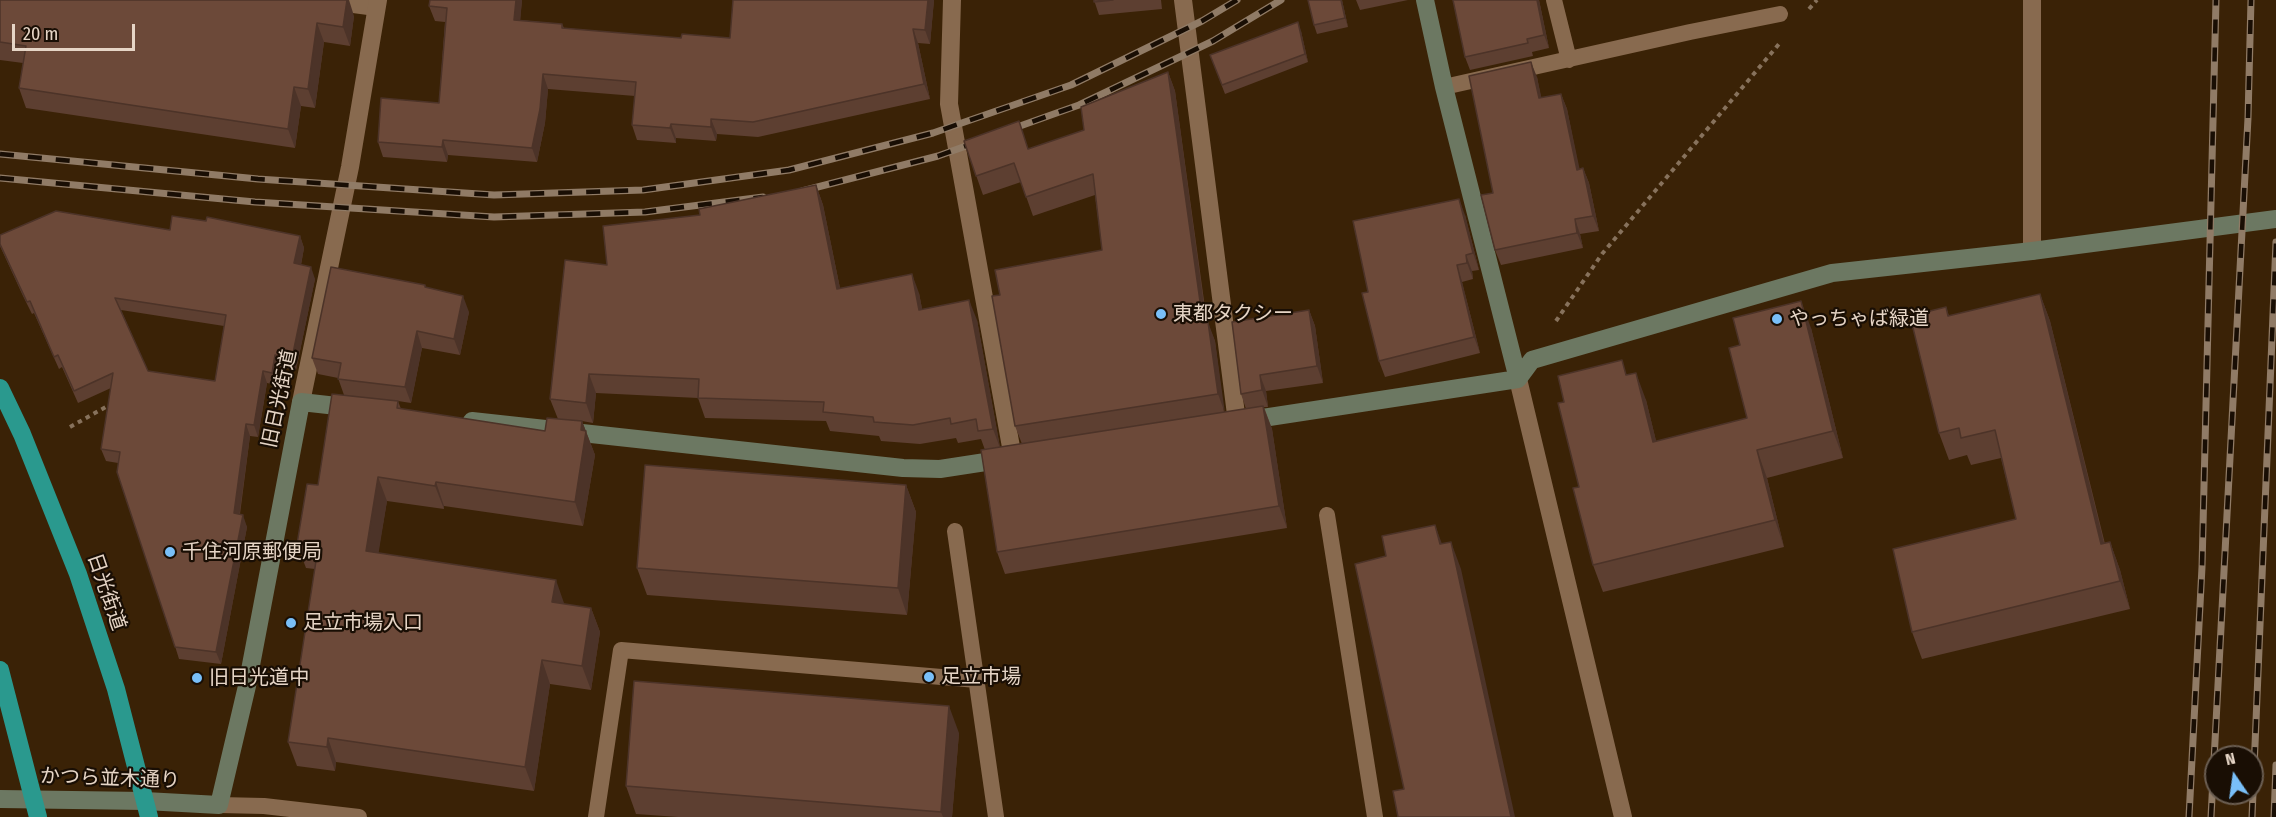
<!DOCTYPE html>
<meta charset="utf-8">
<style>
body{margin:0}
#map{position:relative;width:2276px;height:817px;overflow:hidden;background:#3a2206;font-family:"Fira Sans Condensed",sans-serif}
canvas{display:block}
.north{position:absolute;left:2204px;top:745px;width:60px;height:60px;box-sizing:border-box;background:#190e04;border:2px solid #6b5e52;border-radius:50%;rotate:347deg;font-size:16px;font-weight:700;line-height:24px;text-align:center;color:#e6d5c6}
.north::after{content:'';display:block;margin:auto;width:21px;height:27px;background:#79bff8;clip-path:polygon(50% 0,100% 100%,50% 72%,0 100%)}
.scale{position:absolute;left:12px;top:24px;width:123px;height:27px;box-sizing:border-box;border:3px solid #e6d5c6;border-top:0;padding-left:8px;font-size:18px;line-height:21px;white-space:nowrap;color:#e6d5c6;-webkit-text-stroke:4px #190e04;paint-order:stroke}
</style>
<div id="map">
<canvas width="2276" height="817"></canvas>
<div class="north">N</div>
<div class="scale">20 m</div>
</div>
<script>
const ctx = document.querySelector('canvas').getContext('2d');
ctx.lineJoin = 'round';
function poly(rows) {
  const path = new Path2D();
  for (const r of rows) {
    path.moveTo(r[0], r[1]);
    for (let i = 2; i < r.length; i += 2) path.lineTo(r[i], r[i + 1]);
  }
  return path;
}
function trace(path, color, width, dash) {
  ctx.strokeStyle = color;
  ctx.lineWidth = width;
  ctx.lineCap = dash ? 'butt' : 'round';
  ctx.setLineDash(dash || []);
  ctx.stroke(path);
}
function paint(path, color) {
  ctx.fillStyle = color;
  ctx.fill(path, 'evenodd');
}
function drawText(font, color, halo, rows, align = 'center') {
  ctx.font = font + ' "Fira Sans Condensed","Noto Sans JP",sans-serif';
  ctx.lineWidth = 4.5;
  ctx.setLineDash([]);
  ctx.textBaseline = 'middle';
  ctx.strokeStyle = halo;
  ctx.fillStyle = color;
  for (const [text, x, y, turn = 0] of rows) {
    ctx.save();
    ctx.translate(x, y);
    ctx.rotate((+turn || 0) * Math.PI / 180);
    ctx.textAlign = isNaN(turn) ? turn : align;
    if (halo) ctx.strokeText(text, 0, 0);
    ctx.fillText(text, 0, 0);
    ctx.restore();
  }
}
const path = poly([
 [1809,9,1817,0],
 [1556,321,1602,254,1779,44],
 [70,427,111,404]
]);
const lane = poly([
 [316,0,376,8],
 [1554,0,1569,60],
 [1444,87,1690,32,1780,14],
 [1327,515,1375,817],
 [955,531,996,817],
 [219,805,264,806,359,817],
 [596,817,621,650,977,680]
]);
const street = poly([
 [952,0,949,104,1013,458],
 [1183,0,1237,422],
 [2032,251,2032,0],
 [1518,379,1623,817],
 [301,402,350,167,378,0]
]);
const secondary = poly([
 [1425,0,1444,87,1518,379],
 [472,421,903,468,940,469,1005,459],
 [1243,421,1518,379,1532,360,1832,273,2032,251,2276,219],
 [0,799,145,801,219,805,247,686,301,402,355,408]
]);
const highway = poly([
 [0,388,22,434,78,574,116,689,149,817],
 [0,670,38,817]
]);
const rail = poly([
 [1006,131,1079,105,1213,41,1281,0],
 [0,154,258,179,494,195,643,190,789,170,933,133,1071,85,1202,21,1237,0],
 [0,178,255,202,494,217,645,212,763,197],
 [802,191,938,156,980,141],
 [2189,817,2202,567,2216,0],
 [2211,817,2248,118,2251,0],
 [2252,817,2276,242],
 [2274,817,2276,765]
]);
const wall = poly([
 [0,0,354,16,350,46,324,42,315,108,301,106,295,148,26,108,19,88,23,63,0,60],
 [430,0,522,0,520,20,562,24,564,28,681,38,730,38,733,0,934,0,930,44,918,43,930,99,758,137,717,134,716,141,676,138,676,143,637,140,632,125,635,96,548,89,545,123,537,162,448,155,447,162,383,157,378,142,439,103,445,22,435,21,429,6],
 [1094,0,1161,0,1162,9,1099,15],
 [1308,0,1342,0,1348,27,1317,34,1314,25],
 [1356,0,1408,0,1360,10],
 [1453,0,1539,0,1549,48,1532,52,1533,56,1470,70,1465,57],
 [1301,31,1308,62,1225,94,1210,55],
 [1168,72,1175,91,1207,322,1215,341,1224,412,1246,409,1241,394,1309,310,1315,326,1323,383,1266,391,1268,407,1264,407,1272,429,1287,528,1005,574,997,552,985,450,981,439,958,443,956,438,920,444,881,441,879,436,830,431,826,421,705,418,698,398,596,393,593,423,582,421,595,455,583,526,444,506,444,509,387,501,378,553,564,604,591,608,600,632,591,690,550,684,534,791,336,762,335,771,297,766,288,742,315,569,306,568,297,544,318,485,344,395,338,378,318,374,312,358,425,285,426,288,469,312,460,355,422,348,411,403,398,401,401,409,545,431,558,419,550,399,607,265,700,215,816,185,823,205,840,288,919,293,922,309,977,320,1000,447,1022,444,1015,426,1000,295,1102,250,1095,195,1033,216,1021,182,983,195,964,141,1029,149,1084,130],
 [1537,77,1541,98,1561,94,1567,109,1579,169,1583,168,1589,183,1599,231,1580,234,1583,248,1501,265,1495,250,1493,193],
 [1465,215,1479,270,1472,271,1473,279,1462,282,1480,353,1385,377,1379,361,1368,292],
 [206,221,300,236,304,248,301,265,315,279,296,370,279,367,276,385,267,383,258,437,250,436,240,514,247,527,221,664,179,659,118,463,106,461,101,449,111,388,78,403,62,367,59,369,34,313,32,314,23,296,0,246,0,235,170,230],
 [121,310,224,326,215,381,148,371],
 [2040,294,2050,321,2105,544,2110,542,2120,570,2130,609,1922,659,1912,632,2016,519,2001,458,1971,465,1967,455,1949,460,1939,433,1946,307,1949,316],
 [1811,328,1843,458,1767,478,1784,547,1603,592,1593,565,1564,402,1628,375,1646,400,1656,441,1747,418],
 [906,485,916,512,907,615,647,595,637,568],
 [959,733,952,817,678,817,636,814,626,786]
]);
const shadedWall = poly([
 [347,0,349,0,354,16,350,46,343,27],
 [516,0,522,0,519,35,514,20],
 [928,0,934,0,930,44,925,30],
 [1341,0,1342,0,1348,27,1345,18],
 [1537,0,1539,0,1549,48,1544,35],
 [1298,22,1301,31,1308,62,1305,54],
 [317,23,324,42,315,108,308,89],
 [913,29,918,43,930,99,924,84],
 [1531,62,1537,77,1545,114,1539,98],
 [1168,72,1175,91,1209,342,1203,323],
 [543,74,548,89,545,123,537,162,532,148],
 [294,87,301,106,295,148,288,129],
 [1561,94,1567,109,1583,185,1577,170],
 [711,119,717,134,716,141,711,127],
 [671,124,676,138,676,143,670,128],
 [443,140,448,155,447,162,442,147],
 [1583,168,1589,183,1599,231,1593,216],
 [816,185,823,205,844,308,837,289],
 [1459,199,1465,215,1479,270,1473,253],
 [1575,219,1580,234,1583,248,1577,233],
 [300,236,304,248,299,275,294,263],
 [1466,255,1472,271,1473,279,1467,263],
 [1457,265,1462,282,1480,353,1474,337],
 [311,267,315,279,296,370,292,358],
 [912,274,919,293,926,329,919,310],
 [2040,294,2050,321,2111,572,2101,544],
 [463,296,469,312,460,355,454,339],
 [969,300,977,320,1000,448,993,429],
 [1801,301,1811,328,1843,458,1833,431],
 [1309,310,1315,326,1323,383,1317,366],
 [1208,322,1215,341,1225,413,1218,394],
 [417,331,422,348,411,403,405,387],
 [275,355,279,367,276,385,272,373],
 [263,371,267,383,258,437,254,425],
 [1636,373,1646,400,1663,469,1653,442],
 [589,374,596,393,593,423,586,403],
 [1260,375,1266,391,1268,407,1262,390],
 [1263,406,1272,429,1287,528,1279,506],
 [582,421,595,455,583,526,575,502],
 [246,424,250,436,238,525,234,513],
 [1757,450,1767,478,1784,547,1775,520],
 [378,477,387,501,375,575,366,551],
 [436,482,444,506,444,509,435,486],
 [906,485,916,512,907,615,898,588],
 [243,515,247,527,221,664,216,652],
 [1435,525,1445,552,1440,544],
 [1451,542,1461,569,1515,817,1511,817],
 [2110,542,2120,570,2130,609,2120,581],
 [556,580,564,603,561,626,552,602],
 [591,608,600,632,591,690,582,666],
 [542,660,550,684,534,791,525,767],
 [949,706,959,733,952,817,943,817,941,812],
 [328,738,336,762,335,771,327,747]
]);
const building = poly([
 [0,0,347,0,343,27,317,23,308,89,294,87,288,129,19,88,26,46,0,42,0,0],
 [430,0,516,0,514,20,562,24,562,28,681,38,682,34,730,38,733,0,928,0,925,30,913,29,924,84,753,122,711,119,711,127,671,124,670,128,632,125,636,82,543,74,540,109,532,148,443,140,442,147,378,142,381,98,439,103,447,8,429,6,430,0],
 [1094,0,1113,0,1094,2,1094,0],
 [1308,0,1341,0,1345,18,1314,25,1308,0],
 [1453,0,1537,0,1544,35,1527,39,1528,43,1465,57,1453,0],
 [1298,22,1305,54,1222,85,1210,55,1298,22],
 [1531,62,1539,98,1561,94,1577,170,1583,168,1593,216,1575,219,1577,233,1495,250,1481,195,1493,193,1469,76,1531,62],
 [1168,72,1203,323,1208,322,1218,394,1015,426,992,296,1000,295,995,270,1102,250,1093,174,1026,197,1014,163,976,176,964,141,1019,121,1028,149,1084,130,1081,107,1168,72],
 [816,185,837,289,912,274,919,310,969,300,993,429,978,431,976,419,951,424,950,418,913,425,874,422,873,417,823,412,824,402,698,398,699,379,589,374,586,403,550,399,565,260,607,265,603,226,700,215,699,209,816,185],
 [1459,199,1473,253,1466,255,1467,263,1457,265,1474,337,1379,361,1362,293,1368,292,1353,221,1459,199],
 [56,211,170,230,172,216,206,221,207,217,300,236,294,263,311,267,292,358,275,355,272,373,263,371,254,425,246,424,234,513,243,515,216,652,175,647,117,472,120,452,101,449,113,373,74,391,58,355,54,357,30,301,27,302,0,244,0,235,56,211],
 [115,298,226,315,215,381,148,371,115,298],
 [331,267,425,285,425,287,463,296,454,339,417,331,405,387,338,379,341,363,312,358,331,267],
 [2040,294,2101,544,2110,542,2120,581,1912,632,1893,549,2016,519,1995,430,1961,438,1959,428,1939,433,1910,316,1946,307,1948,316,2040,294],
 [1801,301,1833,431,1757,450,1775,520,1593,565,1573,488,1579,487,1558,403,1564,402,1558,376,1622,360,1626,375,1636,373,1653,442,1747,418,1729,348,1740,345,1733,318,1801,301],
 [1309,310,1317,366,1260,375,1262,390,1241,394,1232,322,1309,310],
 [332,394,398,401,397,408,545,431,547,418,582,421,581,430,586,431,575,502,436,482,435,486,378,477,366,551,556,580,552,602,591,608,582,666,542,660,525,767,328,738,327,747,288,742,318,548,297,544,307,484,318,485,332,394],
 [1263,406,1279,506,997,552,981,450,1263,406],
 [645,465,906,485,898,588,637,568,645,465],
 [1435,525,1440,544,1451,542,1511,817,1398,817,1393,791,1404,789,1355,564,1386,556,1382,536,1435,525],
 [634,681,949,706,941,812,626,786,634,681]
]);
const markers = [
 [1161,314,6,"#79bff8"],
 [1777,319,6,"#79bff8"],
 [170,552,6,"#79bff8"],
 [291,623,6,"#79bff8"],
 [929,677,6,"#79bff8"],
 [197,678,6,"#79bff8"]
];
const poiNames = [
 ["東都タクシー",1173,314],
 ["やっちゃば緑道",1789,319],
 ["千住河原郵便局",182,552],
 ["足立市場入口",303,623],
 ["足立市場",941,677],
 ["旧日光道中",209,678]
];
const streetNames = [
 ["旧日光街道",280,399,-78],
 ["日光街道",106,592,71],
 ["かつら並木通り",110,779,2]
];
trace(path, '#87725c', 4, [4.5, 4.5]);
trace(lane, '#886a4f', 16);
trace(street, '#886a4f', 18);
trace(secondary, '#6c7862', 18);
trace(highway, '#2a998e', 18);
trace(rail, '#907b66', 7);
trace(rail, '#190e04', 4.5, [14]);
paint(wall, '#5d3f31');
paint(shadedWall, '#4c3328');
paint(building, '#6c4939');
trace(building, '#4c3328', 1.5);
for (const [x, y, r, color] of markers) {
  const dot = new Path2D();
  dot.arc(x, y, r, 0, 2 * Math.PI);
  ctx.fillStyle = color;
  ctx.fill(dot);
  trace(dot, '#190e04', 2);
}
drawText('20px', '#e6d5c6', '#190e04', poiNames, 'left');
drawText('20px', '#e6d5c6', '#190e04', streetNames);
</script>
